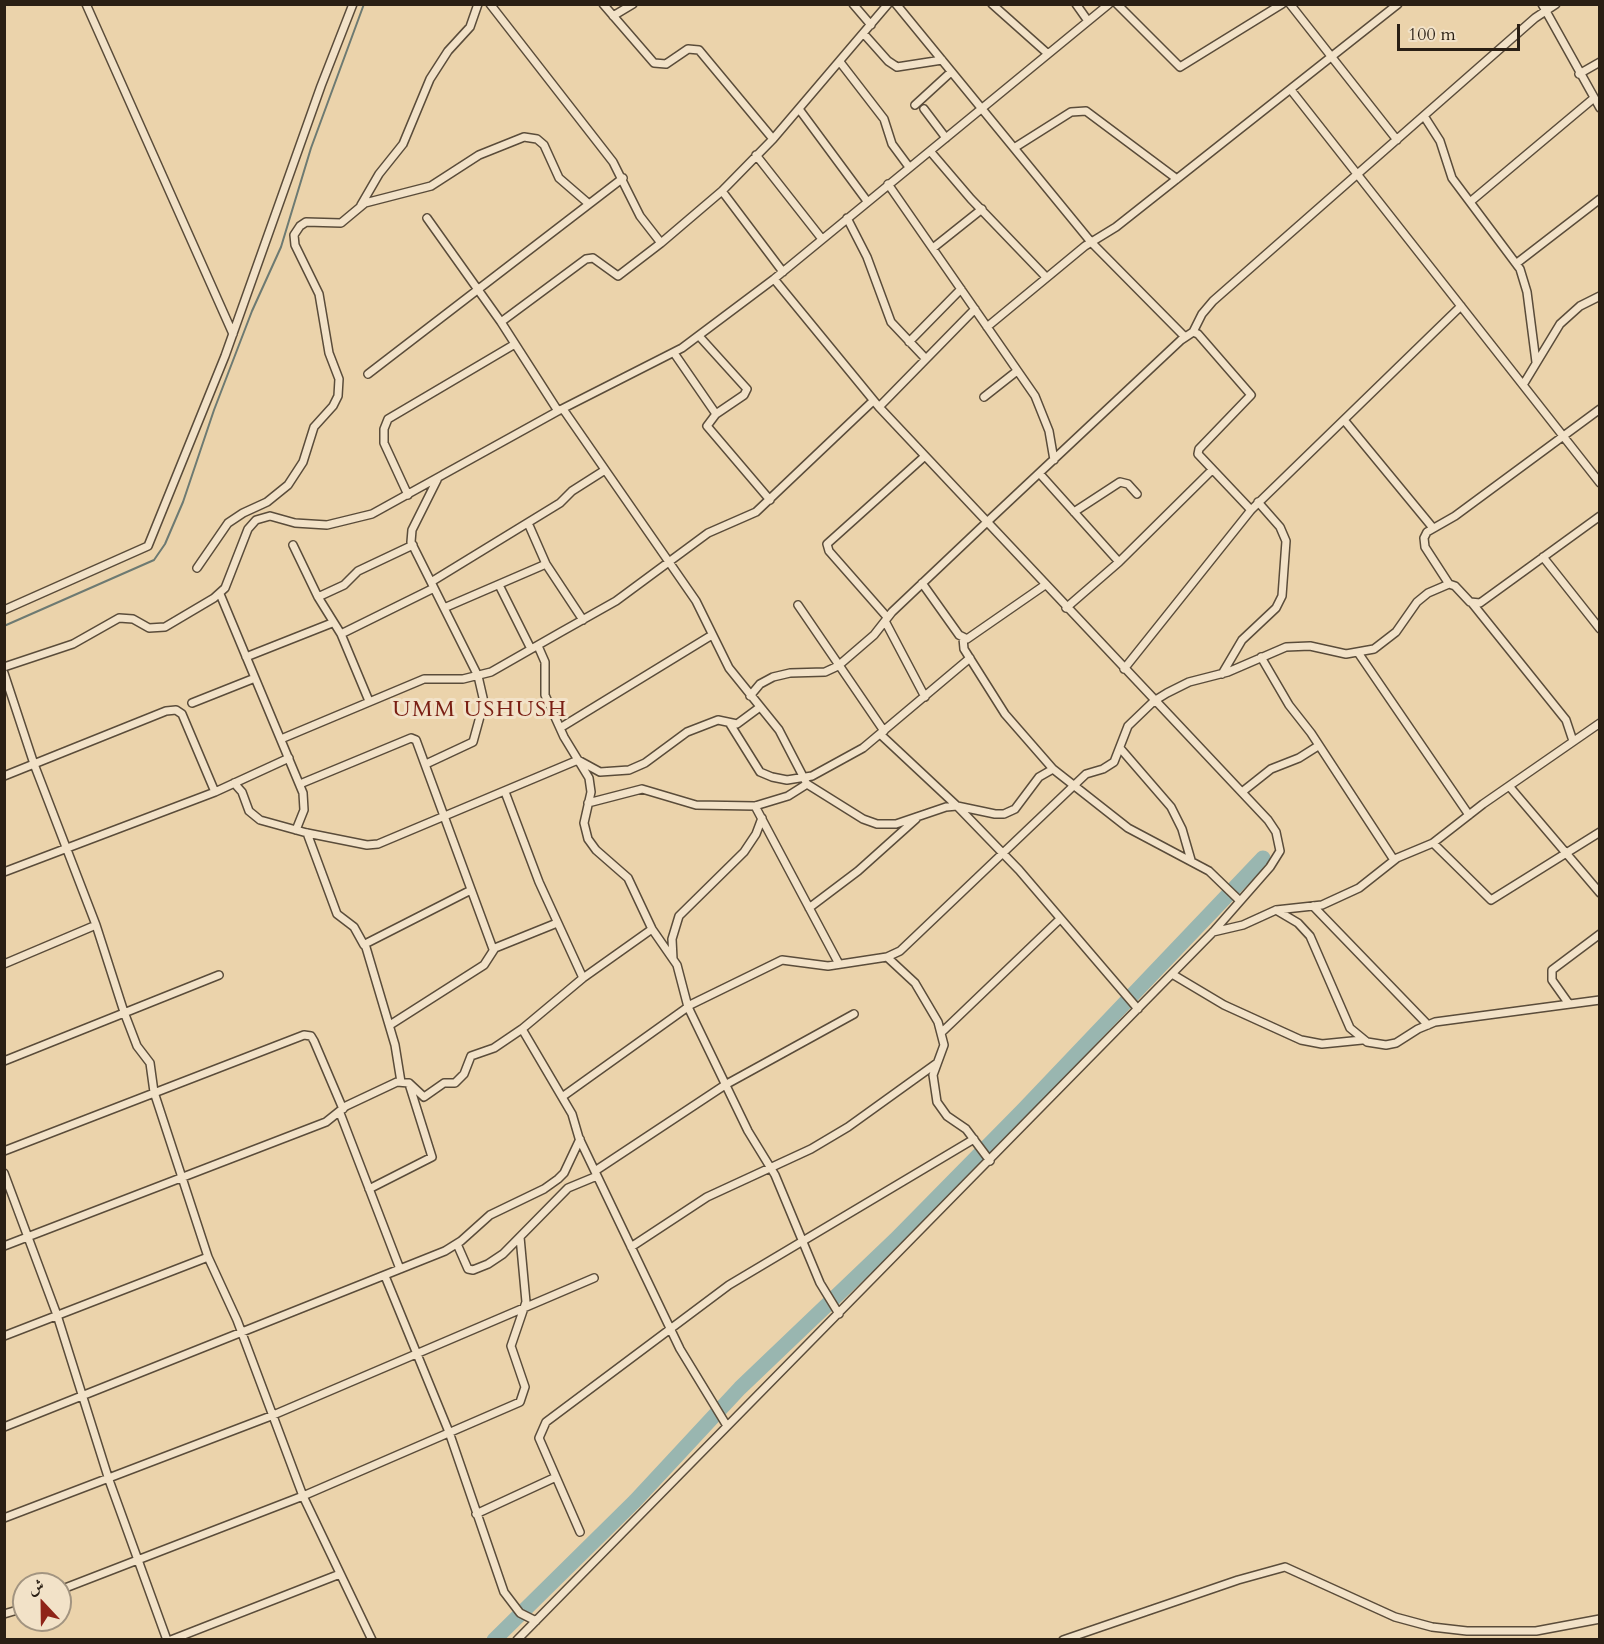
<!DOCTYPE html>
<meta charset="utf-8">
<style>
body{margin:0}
#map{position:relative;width:1604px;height:1644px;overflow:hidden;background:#ebd3ab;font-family:Cardo,Amiri,serif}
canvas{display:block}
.frame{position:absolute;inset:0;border:6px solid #2a1f14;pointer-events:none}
.north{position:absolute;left:12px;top:1572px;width:60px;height:60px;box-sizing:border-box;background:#f2e2c8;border:2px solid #a29480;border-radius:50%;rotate:338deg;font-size:16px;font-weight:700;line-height:24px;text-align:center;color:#2a1f14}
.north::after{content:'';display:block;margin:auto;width:21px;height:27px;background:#8f2418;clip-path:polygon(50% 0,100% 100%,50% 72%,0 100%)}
.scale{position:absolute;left:1397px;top:24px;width:123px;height:27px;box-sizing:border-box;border:3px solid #2a1f14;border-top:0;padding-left:8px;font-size:18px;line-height:21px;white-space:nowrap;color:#2a1f14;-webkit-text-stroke:4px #f2e2c8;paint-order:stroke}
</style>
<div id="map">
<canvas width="1604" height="1644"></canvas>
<div class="frame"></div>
<div class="north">ش</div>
<div class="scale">100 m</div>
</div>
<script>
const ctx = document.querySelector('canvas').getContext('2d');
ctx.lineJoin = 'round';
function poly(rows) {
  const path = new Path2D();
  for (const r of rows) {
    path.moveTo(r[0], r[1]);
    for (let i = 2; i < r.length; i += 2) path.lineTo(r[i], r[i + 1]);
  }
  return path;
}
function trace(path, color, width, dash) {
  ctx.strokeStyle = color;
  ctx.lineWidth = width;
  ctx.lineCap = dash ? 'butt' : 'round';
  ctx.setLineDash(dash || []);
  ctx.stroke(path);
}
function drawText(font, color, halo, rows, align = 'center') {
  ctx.font = font + ' Cardo,serif';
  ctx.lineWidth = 6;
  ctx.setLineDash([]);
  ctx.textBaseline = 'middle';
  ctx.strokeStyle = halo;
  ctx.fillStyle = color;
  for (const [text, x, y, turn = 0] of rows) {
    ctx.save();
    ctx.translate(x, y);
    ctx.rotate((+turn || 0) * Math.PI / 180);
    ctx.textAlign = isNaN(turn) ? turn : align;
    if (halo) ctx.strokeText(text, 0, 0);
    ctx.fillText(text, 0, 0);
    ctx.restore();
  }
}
const stream = poly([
 [4,626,154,560,165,544,183,502,214,410,252,311,281,247,311,148,364,4]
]);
const river = poly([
 [494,1640,635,1501,740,1388,895,1240,1023,1110,1263,858]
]);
const street = poly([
 [86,4,233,334],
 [490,4,613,162,640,216,661,243],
 [603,4,654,63,666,64,688,49,699,50,773,139],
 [853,4,871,25],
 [896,4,1091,242,1185,337],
 [992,4,1047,53],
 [1076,4,1088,21],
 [1117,4,1180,67,1282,4],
 [1290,4,1397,140],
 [1542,4,1600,108],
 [613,16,633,4],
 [864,34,888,61,897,67,942,60],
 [840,62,884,119,892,144,909,167],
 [1579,74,1600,62],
 [1291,90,1600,483],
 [915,105,951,72],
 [799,109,867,201],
 [924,109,946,138],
 [1424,116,1440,141,1452,178,1520,269,1527,292,1536,362],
 [1014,148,1071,112,1086,111,1177,179],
 [930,151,971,199,1046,277],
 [756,155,822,239],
 [888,184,1035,396,1049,431,1054,460],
 [722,191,783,272],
 [1470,202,1594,98],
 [361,205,379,174,403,144,430,79,448,51,470,27,478,4],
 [427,218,501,322,558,411],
 [847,218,867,257,891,322,925,358],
 [933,248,982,209],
 [1517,263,1600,199],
 [501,322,586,259,593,258,618,276,661,243,722,191,773,139,888,4],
 [987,327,1085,246,1116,227,1398,4],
 [1193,332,1202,314,1213,301,1535,18,1556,4],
 [699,336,747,389,744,395,716,414,707,426,770,500],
 [909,342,961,289],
 [674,353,716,414],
 [368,374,623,178],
 [1523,385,1560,324,1580,306,1600,296],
 [984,397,1017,371],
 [879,407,975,309],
 [563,409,696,601,729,668,779,730,807,784,863,819,877,824,896,824,946,807,957,806,1019,870,1138,1009],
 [1344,420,1433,528],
 [1040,474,1119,562],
 [408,495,384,443,384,429,388,419,515,344],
 [1074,512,1120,482,1128,484,1137,494],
 [528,523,546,564,583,620],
 [293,545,318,597,341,634],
 [1543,557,1600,629],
 [197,568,228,523,243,513,267,502,288,485,303,462,314,427,333,406,338,396,339,379,329,353,319,294,295,245,294,235,300,226,306,222,341,223,365,203,431,186,479,155,524,137,537,139,544,145,559,178,589,204],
 [431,582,560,503,572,491,605,470],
 [922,583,959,635,967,639,1045,585],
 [1449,584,1425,547,1424,538,1427,532,1455,516,1600,409],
 [499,585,531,649],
 [220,594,303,793,304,810,296,830],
 [318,597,344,585,358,571,413,545],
 [1472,603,1566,720,1573,741],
 [798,605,884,731],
 [444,608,546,564],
 [1066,608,1119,562,1212,470],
 [4,610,148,546,225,356,321,86,353,4],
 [887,617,829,551,827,544,925,456],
 [885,621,925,697],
 [963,638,964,649,1005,714,1053,769,1128,828,1209,871,1240,901],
 [538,646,545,662,545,695,564,737,589,778,591,792,584,823,588,839,596,850,628,878,652,929,677,965,688,1007,748,1131,775,1175,820,1283,839,1314],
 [1359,654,1469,815],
 [246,657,332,623],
 [1261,657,1289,705,1311,733,1394,860],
 [4,667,73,644,119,618,133,619,149,628,165,627,214,598,225,588,248,529,256,520,270,516,295,523,327,525,372,514,558,411,682,348,774,279,1109,4],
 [1124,669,1251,510,1461,306],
 [4,673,34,764,96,925,124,1012,137,1046,150,1063,154,1092,208,1257,237,1320,303,1496,372,1640],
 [1222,674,1242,640,1276,608,1282,596,1286,541,1280,527,1258,502],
 [750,696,760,684,773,677,790,673,825,672,838,666,874,635,892,612,987,522,1181,340,1193,332,1198,334,1251,395,1199,449,1198,454,1251,510],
 [369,701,341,634,434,588],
 [192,703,255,678],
 [730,724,760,772,772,777,787,780,812,776,863,748,970,658],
 [560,728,712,635],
 [880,734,957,806,995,814,1004,814,1015,809,1039,777,1053,769],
 [281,739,424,679,463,679,491,672,561,632,616,601,708,533,756,512,873,401],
 [1120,748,1171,807,1182,829,1191,860],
 [426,764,473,742,484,702,478,676,411,542,412,530,437,480],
 [4,776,166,711,176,710,182,714,215,792],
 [234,783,242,792,249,811,260,820,307,833,367,845,378,844,578,760,600,772,629,770,645,763,687,732,718,720,737,724,760,707],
 [300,784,411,738,416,740,493,949],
 [1509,786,1600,893],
 [505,792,539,882,583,978],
 [1242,792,1271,769,1299,758,1318,746],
 [588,803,642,789,696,805,755,806,788,796,807,784],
 [755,806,839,964],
 [307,833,337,914,354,927,364,945],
 [1433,843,1491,900,1600,832],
 [4,872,215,792,289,758],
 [1313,906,1428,1025],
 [809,908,858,871,916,819],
 [1276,910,1298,923,1310,936,1350,1028,1367,1042,1386,1045,1396,1043,1418,1029,1435,1022,1600,1000],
 [1213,932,1243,925,1276,910,1322,905,1359,888,1397,858,1433,843,1483,804,1600,723],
 [887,957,915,983,938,1022,944,1045,933,1075,937,1102,947,1116,966,1129,990,1161],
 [673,959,672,939,679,916,744,852,756,834,762,818],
 [4,964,96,925],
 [1172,974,1224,1005,1301,1040,1322,1044,1362,1040],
 [1569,1004,1552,980,1552,970,1600,934],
 [390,1025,484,965,495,948,557,923],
 [522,1029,572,1114,579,1138,680,1349,727,1426],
 [942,1032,1060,919],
 [4,1061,219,975],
 [401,1082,395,1045,365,944,471,890],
 [562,1097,692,1004,782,960,828,966,887,957,900,951,1086,774,1103,769,1114,762,1128,726,1154,701,1167,693,1189,682,1228,672,1286,647,1310,646,1346,654,1374,649,1396,632,1417,602,1428,593,1449,584,1455,586,1470,602,1480,603,1600,516],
 [340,1113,400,1269],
 [4,1151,304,1035,311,1036,314,1041,343,1109],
 [595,1171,725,1085,854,1014],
 [4,1173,57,1315,109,1480,167,1640],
 [369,1189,432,1157,410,1087],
 [457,1244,468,1269,473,1270,488,1264,503,1254,568,1188,597,1176],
 [4,1246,326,1122,346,1106,397,1082,409,1083,424,1097,444,1083,455,1083,464,1074,471,1056,494,1048,522,1029,583,978,652,929],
 [631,1247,707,1197,811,1149,848,1127,937,1063],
 [385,1276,449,1432,504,1592,520,1613,536,1621],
 [4,1336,208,1257],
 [4,1427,445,1251,461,1241,490,1215,544,1189,558,1179,564,1173,580,1139],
 [476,1514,556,1477],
 [4,1518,271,1416,594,1278],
 [580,1532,539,1438,546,1422,729,1285,974,1139],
 [60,1590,303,1496,520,1402,525,1387,511,1346,526,1302,520,1237],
 [4,1614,24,1608],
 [171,1640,340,1574],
 [517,1640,1213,932,1270,867,1280,851,1276,832,1268,820,879,407,774,279],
 [1063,1640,1238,1580,1285,1567,1395,1617,1432,1627,1467,1631,1536,1631,1600,1619]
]);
const quarterNames = [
 ["UMM USHUSH",480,711]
];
trace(stream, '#6d7a72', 2);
trace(river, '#99b6b0', 15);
trace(street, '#5a4c3a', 10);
trace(street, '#f2e2c8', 7);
ctx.letterSpacing = '1.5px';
drawText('22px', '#7a1f14', '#f2e2c8', quarterNames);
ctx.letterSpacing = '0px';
</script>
